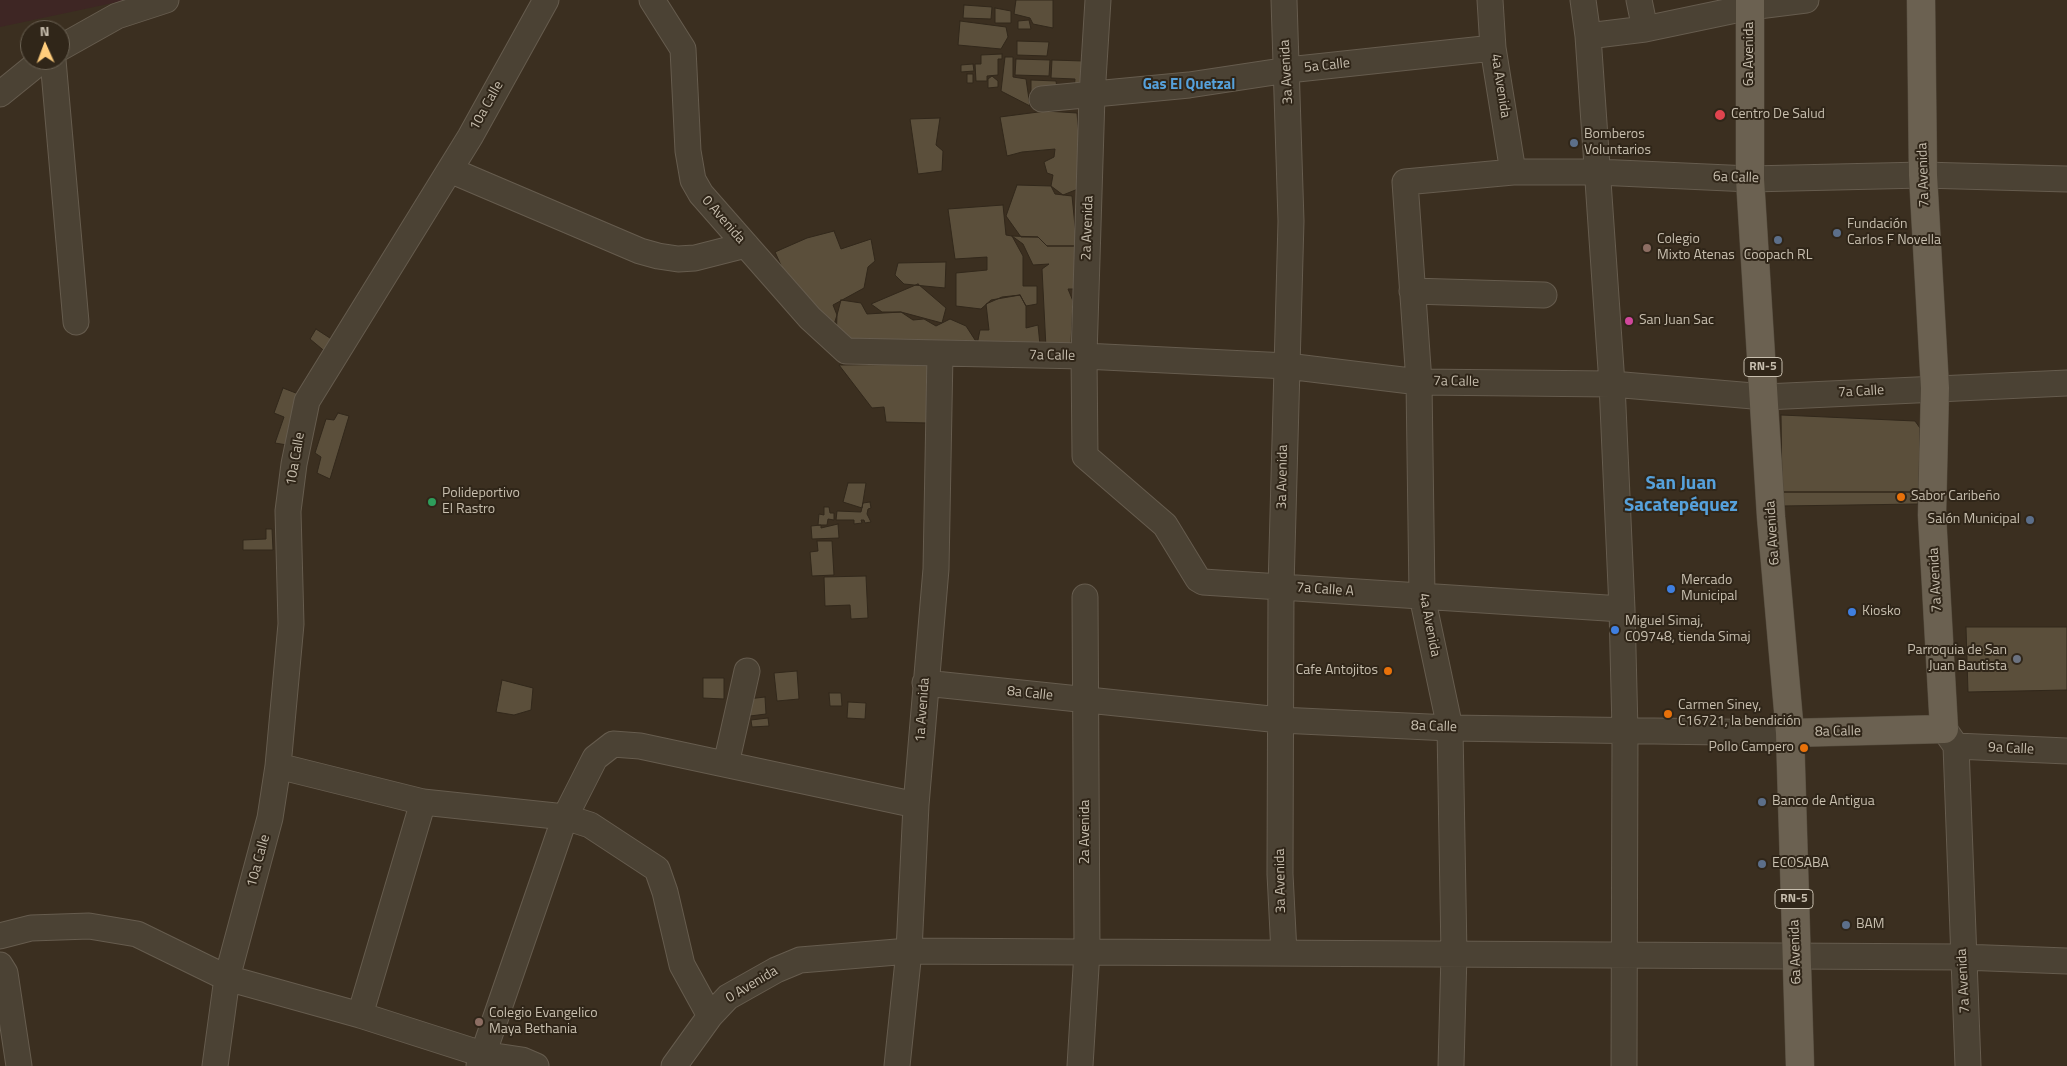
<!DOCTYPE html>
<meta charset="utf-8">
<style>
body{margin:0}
#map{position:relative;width:2067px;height:1066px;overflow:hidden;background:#3b2f20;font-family:"Titillium Web",sans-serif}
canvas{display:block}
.north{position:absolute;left:20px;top:20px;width:50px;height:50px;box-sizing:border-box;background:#302619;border:1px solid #6c6355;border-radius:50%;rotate:358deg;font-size:14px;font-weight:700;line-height:20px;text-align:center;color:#c7beae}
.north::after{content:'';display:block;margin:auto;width:18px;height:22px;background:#ffcd7c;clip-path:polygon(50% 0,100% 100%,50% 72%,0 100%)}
</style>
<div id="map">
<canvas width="2067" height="1066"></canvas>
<div class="north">N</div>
</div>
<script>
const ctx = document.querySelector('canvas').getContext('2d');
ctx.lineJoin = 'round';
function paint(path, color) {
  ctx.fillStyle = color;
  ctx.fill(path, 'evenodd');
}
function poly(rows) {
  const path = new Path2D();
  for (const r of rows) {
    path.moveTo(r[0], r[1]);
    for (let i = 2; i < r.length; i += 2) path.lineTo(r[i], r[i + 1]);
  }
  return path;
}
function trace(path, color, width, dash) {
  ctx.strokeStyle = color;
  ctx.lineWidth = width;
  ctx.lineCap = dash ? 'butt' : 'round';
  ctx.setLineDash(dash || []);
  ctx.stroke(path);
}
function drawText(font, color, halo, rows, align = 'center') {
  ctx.font = font + ' "Titillium Web",sans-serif';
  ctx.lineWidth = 4;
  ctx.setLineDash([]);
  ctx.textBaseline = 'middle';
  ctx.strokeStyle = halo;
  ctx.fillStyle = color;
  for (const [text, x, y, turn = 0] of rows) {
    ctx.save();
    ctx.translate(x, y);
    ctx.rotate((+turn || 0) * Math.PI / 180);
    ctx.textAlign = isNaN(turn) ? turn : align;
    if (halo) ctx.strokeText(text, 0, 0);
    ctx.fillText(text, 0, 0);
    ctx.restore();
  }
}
const green = poly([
 [0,0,127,0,0,27]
]);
const building = poly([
 [1016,0,1053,0,1053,28,1033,24,1030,18,1014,14,1016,0],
 [964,5,992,7,991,19,963,18,964,5],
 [995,8,1011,11,1011,23,995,23,995,8],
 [1029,20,1031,29,1018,29,1018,21,1029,20],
 [960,21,1006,27,1008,37,1001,49,958,45,960,21],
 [1017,41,1049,42,1047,56,1017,55,1017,41],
 [1002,54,1002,59,998,59,998,75,987,76,987,81,976,81,975,64,981,64,981,55,1002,54],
 [1005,57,1013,57,1013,77,1026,79,1030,106,1001,91,1005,57],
 [1016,59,1050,60,1049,76,1015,75,1016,59],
 [1052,60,1083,61,1082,92,1074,91,1075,79,1051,78,1052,60],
 [973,64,974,71,961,72,961,65,973,64],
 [967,74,973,74,973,83,967,83,967,74],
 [992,76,998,81,998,87,988,88,988,79,992,76],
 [1031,80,1056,81,1058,95,1031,95,1031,80],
 [1046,111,1077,113,1081,160,1078,189,1063,195,1051,186,1053,175,1047,173,1044,162,1054,157,1055,149,1022,152,1007,156,1000,117,1046,111],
 [940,118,936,145,943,151,942,171,918,174,910,119,940,118],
 [1017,185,1051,186,1055,194,1072,196,1077,246,1047,246,1038,237,1021,237,1006,216,1017,185],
 [1003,205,1006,235,1012,236,1023,256,1023,286,1037,286,1037,304,1026,306,1020,295,991,300,981,309,956,306,956,273,987,270,987,257,955,259,948,209,1003,205],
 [834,231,841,249,871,239,875,261,868,267,864,288,833,305,837,315,832,331,784,272,775,252,807,238,834,231],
 [1012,236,1038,237,1047,246,1077,246,1076,289,1068,289,1073,301,1071,343,1046,348,1042,269,1049,264,1033,265,1023,244,1012,236],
 [946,262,945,288,904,284,895,275,898,263,946,262],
 [918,284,946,308,942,323,901,312,882,312,871,304,918,284],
 [1020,295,1026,306,1026,328,1038,325,1041,355,975,355,980,330,989,330,986,304,1002,297,1020,295],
 [841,300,861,303,867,314,901,312,913,320,924,319,936,326,950,319,966,326,977,343,836,342,837,315,841,300],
 [316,329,333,340,328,354,310,339,316,329],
 [928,364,928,423,886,422,884,407,872,408,839,365,928,364],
 [283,388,301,395,287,445,275,443,284,417,274,413,283,388],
 [338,413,349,416,330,479,317,473,321,457,315,453,326,419,334,420,338,413],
 [1781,415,1915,421,1920,428,1919,492,1782,492,1781,415],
 [848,483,866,483,862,508,843,502,848,483],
 [1782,492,1919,492,1918,504,1782,506,1782,492],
 [870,502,871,508,868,509,867,514,871,522,865,523,864,520,861,520,862,523,854,524,854,520,836,520,837,511,861,512,863,503,870,502],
 [824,507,829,507,830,513,834,513,834,520,828,519,827,525,818,525,819,514,824,515,824,507],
 [838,524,839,538,812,539,811,526,821,525,821,528,838,524],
 [266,529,272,529,273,550,243,550,243,540,266,539,266,529],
 [817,541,832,541,834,575,812,576,810,552,818,551,817,541],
 [866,576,868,618,851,619,850,605,825,606,824,577,866,576],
 [1966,627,2067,627,2067,690,1968,692,1966,627],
 [797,671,799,699,777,701,774,673,797,671],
 [703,678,724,678,724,699,703,698,703,678],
 [502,680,533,688,531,710,514,715,496,712,502,680],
 [829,693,841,693,842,706,830,706,829,693],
 [765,697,766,714,750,716,748,699,765,697],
 [848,702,866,703,865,719,847,718,848,702],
 [768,718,769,726,752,727,751,720,768,718]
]);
const minor = poly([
 [652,0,683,49,688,151,693,180,701,194,810,318,846,351,1084,356,1287,366,1419,382,1612,384,1765,397,2067,383],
 [1098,0,1092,96,1084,356,1085,456,1165,525,1198,579,1203,582,1622,609],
 [1284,0,1291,221,1281,587,1280,874,1284,953],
 [1490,0,1493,48,1513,172],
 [1583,0,1588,36,1612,384,1622,609,1625,730,1624,1066],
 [1639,0,1645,29],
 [1588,36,1645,29,1750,7,1806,0],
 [60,48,117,16,166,0],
 [53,60,76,322],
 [0,94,42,60],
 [1042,99,1189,85,1288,70,1493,48],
 [450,170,640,251,658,256,678,259,695,258,746,245],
 [1412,291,1544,295],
 [925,683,1280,720,1450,728,1790,733],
 [1944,729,1956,746,1968,1066],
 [1956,746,2067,751],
 [726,764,747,671],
 [278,766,423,802,565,817,590,825,657,869,665,892,682,965,710,1016],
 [0,936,31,928,89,926,137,934,227,978,360,1015,482,1054,522,1060,536,1066],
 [0,965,5,973,19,1066],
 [360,1015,423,802],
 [215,1066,227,978,270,818,278,766,291,624,288,511,294,464,307,401,470,137,546,0],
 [479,1066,565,817,595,758,613,744,640,746,916,805],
 [674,1066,710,1016,728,997,776,970,800,960,909,951,1962,957,2067,961],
 [897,1066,909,951,916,805,936,569,940,354],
 [1080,1066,1087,951,1085,597],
 [1451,1066,1454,954,1450,728,1422,596,1419,382,1405,182,1513,172,1597,172,1750,179,1923,175,2067,179]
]);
const major = poly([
 [1750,0,1750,179,1771,517,1790,733,1800,1066],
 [1790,733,1944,729,1932,515,1935,388,1923,175,1921,0]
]);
const markers = [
 [1720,115,6,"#e0444e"],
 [1574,143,5,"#5c6f8a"],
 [1837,233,5,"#5c6f8a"],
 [1778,240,5,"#5c6f8a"],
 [1647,248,5,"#8d6e63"],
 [1629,321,5,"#d1479c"],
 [1901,497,5,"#e8710a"],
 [432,502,5,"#2e9e5b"],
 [2030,520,5,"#5c6f8a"],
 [1671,589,5,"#3f7fe0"],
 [1852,612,5,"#3f7fe0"],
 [1615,630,5,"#3f7fe0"],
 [2017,659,5,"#6b7280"],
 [1388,671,5,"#e8710a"],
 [1668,714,5,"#e8710a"],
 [1804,748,5,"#e8710a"],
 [1762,802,5,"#5c6f8a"],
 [1762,864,5,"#5c6f8a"],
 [1846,925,5,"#5c6f8a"],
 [479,1022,5,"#8d6e63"]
];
const shields = [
 [1763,367,38],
 [1794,899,38]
];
const shieldNames = [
 ["RN-5",1763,367],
 ["RN-5",1794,899]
];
const streetNames = [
 ["6a Avenida",1750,54,-90],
 ["5a Calle",1327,66,-6],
 ["3a Avenida",1287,72,-93],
 ["4a Avenida",1500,86,81],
 ["10a Calle",487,106,-61],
 ["7a Avenida",1924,175,-92],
 ["6a Calle",1736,178,2],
 ["0 Avenida",723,220,49],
 ["2a Avenida",1088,228,-88],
 ["7a Calle",1052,356,1],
 ["7a Calle",1456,382,1],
 ["7a Calle",1861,392,-3],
 ["10a Calle",296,459,-80],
 ["3a Avenida",1283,477,-89],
 ["6a Avenida",1773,533,-94],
 ["7a Avenida",1936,580,-93],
 ["7a Calle A",1325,590,4],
 ["4a Avenida",1429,625,79],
 ["8a Calle",1030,694,6],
 ["1a Avenida",923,710,-86],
 ["8a Calle",1434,727,2],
 ["8a Calle",1838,732,-1],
 ["9a Calle",2011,749,3],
 ["2a Avenida",1086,832,-90],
 ["10a Calle",259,861,-75],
 ["3a Avenida",1281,881,-91],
 ["6a Avenida",1796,952,-92],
 ["7a Avenida",1964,981,-93],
 ["0 Avenida",752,985,-31]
];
const poiNames = [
 ["Centro De Salud",1731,115],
 ["Bomberos",1584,135],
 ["Voluntarios",1584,151],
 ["Fundación",1847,225],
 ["Carlos F Novella",1847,241],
 ["Colegio",1657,240],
 ["Mixto Atenas",1657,256],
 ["Coopach RL",1778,256,"center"],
 ["San Juan Sac",1639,321],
 ["Polideportivo",442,494],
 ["El Rastro",442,510],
 ["Sabor Caribeño",1911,497],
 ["Salón Municipal",2020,520,"right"],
 ["Mercado",1681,581],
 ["Municipal",1681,597],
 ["Kiosko",1862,612],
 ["Miguel Simaj,",1625,622],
 ["C09748, tienda Simaj",1625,638],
 ["Parroquia de San",2007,651,"right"],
 ["Juan Bautista",2007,667,"right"],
 ["Cafe Antojitos",1378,671,"right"],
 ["Carmen Siney,",1678,706],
 ["C16721, la bendición",1678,722],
 ["Pollo Campero",1794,748,"right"],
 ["Banco de Antigua",1772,802],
 ["ECOSABA",1772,864],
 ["BAM",1856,925],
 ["Colegio Evangelico",489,1014],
 ["Maya Bethania",489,1030]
];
const neighbourhoodNames = [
 ["Gas El Quetzal",1189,85]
];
const districtNames = [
 ["San Juan",1681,484],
 ["Sacatepéquez",1681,506]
];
paint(green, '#3e2624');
paint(building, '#5b4f3b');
trace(building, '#32281b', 1);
trace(minor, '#665c4e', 27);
trace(major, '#544b3d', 29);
trace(minor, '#4b4234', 25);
trace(major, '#6b6151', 28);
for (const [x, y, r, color] of markers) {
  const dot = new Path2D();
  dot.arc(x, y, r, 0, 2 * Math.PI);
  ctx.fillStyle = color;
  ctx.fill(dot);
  trace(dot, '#302619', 2);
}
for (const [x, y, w] of shields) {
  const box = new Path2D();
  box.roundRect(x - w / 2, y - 9.5, w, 19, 4);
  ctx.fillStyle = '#302619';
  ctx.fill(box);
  trace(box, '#c7beae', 1);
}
drawText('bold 12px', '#c7beae', null, shieldNames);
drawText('14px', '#c7beae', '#302619', streetNames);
drawText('14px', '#c7beae', '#302619', poiNames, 'left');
drawText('bold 15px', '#56a1db', '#302619', neighbourhoodNames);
drawText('bold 19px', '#56a1db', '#302619', districtNames);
</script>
